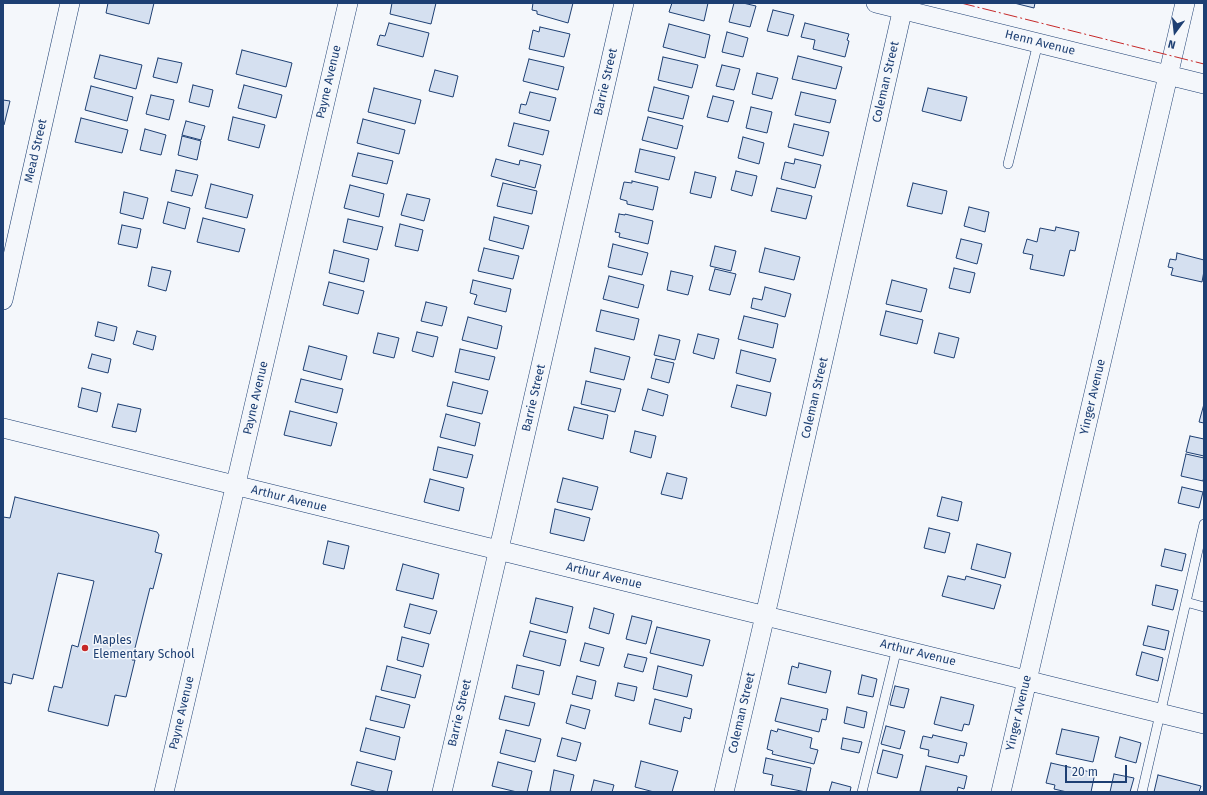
<!DOCTYPE html>
<style>
body{margin:0}
#map{position:relative;width:1207px;height:795px;overflow:hidden;background:#f4f7fb;font-family:"Fira Sans",sans-serif}
canvas{display:block}
.frame{position:absolute;inset:0;border:4px solid #1d3f73;pointer-events:none}
.north{position:absolute;left:1155px;top:12px;width:40px;height:40px;-webkit-text-stroke:3px #f4f7fb;paint-order:stroke;rotate:195deg;font-size:11px;font-weight:700;line-height:16px;text-align:center;color:#1d3f73}
.north::after{content:'';display:block;margin:auto;width:14px;height:18px;background:#1d3f73;clip-path:polygon(50% 0,100% 100%,50% 72%,0 100%)}
.scale{position:absolute;left:1065px;top:765px;width:62px;height:18px;box-sizing:border-box;border:2px solid #1d3f73;border-top:0;padding-left:5px;font-size:12px;line-height:14px;white-space:nowrap;color:#1d3f73;-webkit-text-stroke:3px #f4f7fb;paint-order:stroke}
</style>
<div id="map">
<canvas width="1207" height="795"></canvas>
<div class="frame"></div>
<div class="north">N</div>
<div class="scale">20 m</div>
</div>
<script>
const ctx = document.querySelector('canvas').getContext('2d');
ctx.lineJoin = 'round';
function paint(path, color) {
  ctx.fillStyle = color;
  ctx.fill(path, 'evenodd');
}
function poly(rows) {
  const path = new Path2D();
  for (const r of rows) {
    path.moveTo(r[0], r[1]);
    for (let i = 2; i < r.length; i += 2) path.lineTo(r[i], r[i + 1]);
  }
  return path;
}
function trace(path, color, width, dash) {
  ctx.strokeStyle = color;
  ctx.lineWidth = width;
  ctx.lineCap = dash ? 'butt' : 'round';
  ctx.setLineDash(dash || []);
  ctx.stroke(path);
}
function drawText(font, color, halo, rows, align = 'center') {
  ctx.font = font + ' "Fira Sans",sans-serif';
  ctx.lineWidth = 3;
  ctx.setLineDash([]);
  ctx.textBaseline = 'middle';
  ctx.strokeStyle = halo;
  ctx.fillStyle = color;
  for (const [text, x, y, turn = 0] of rows) {
    ctx.save();
    ctx.translate(x, y);
    ctx.rotate((+turn || 0) * Math.PI / 180);
    ctx.textAlign = isNaN(turn) ? turn : align;
    if (halo) ctx.strokeText(text, 0, 0);
    ctx.fillText(text, 0, 0);
    ctx.restore();
  }
}
const building = poly([
 [108,3,154,3,149,24,106,13,108,3],
 [392,3,436,3,431,24,390,14,392,3],
 [533,3,573,3,568,23,537,14,537,11,532,10,533,3],
 [672,3,708,3,704,21,669,12,672,3],
 [734,3,743,3,756,6,750,27,729,22,734,3],
 [1014,3,1035,3,1034,8,1014,3],
 [773,10,794,15,788,36,767,31,773,10],
 [389,23,429,33,423,57,377,45,380,35,385,36,389,23],
 [805,23,849,34,847,40,849,41,845,57,813,49,815,40,801,37,805,23],
 [669,24,710,35,705,58,663,47,669,24],
 [540,27,570,34,564,57,529,49,533,30,539,32,540,27],
 [727,32,748,38,743,57,722,52,727,32],
 [242,50,292,63,286,87,236,74,242,50],
 [100,55,142,65,136,89,94,78,100,55],
 [798,56,842,67,836,89,792,79,798,56],
 [663,57,698,65,692,88,658,80,663,57],
 [158,58,182,63,177,83,153,77,158,58],
 [529,59,564,67,558,90,523,81,529,59],
 [722,65,740,69,734,90,716,86,722,65],
 [435,70,458,76,453,97,429,91,435,70],
 [757,73,778,78,772,99,752,94,757,73],
 [193,85,213,90,209,107,189,102,193,85],
 [244,85,282,95,276,118,238,108,244,85],
 [91,86,133,97,127,121,85,110,91,86],
 [654,87,689,96,683,119,648,111,654,87],
 [374,88,421,100,415,124,368,112,374,88],
 [928,88,967,97,961,121,922,111,928,88],
 [530,92,556,98,550,121,519,113,521,104,526,105,530,92],
 [801,92,836,100,830,123,795,115,801,92],
 [151,95,174,100,169,120,146,114,151,95],
 [713,96,734,101,728,122,707,117,713,96],
 [3,100,10,101,4,125,3,125,3,100],
 [751,107,772,112,767,133,746,128,751,107],
 [233,117,265,125,259,148,228,140,233,117],
 [648,117,683,126,677,149,642,140,648,117],
 [81,118,128,130,122,153,75,142,81,118],
 [363,119,405,130,399,154,357,143,363,119],
 [186,121,205,126,201,140,182,135,186,121],
 [514,123,549,131,543,155,508,146,514,123],
 [794,124,829,132,823,156,788,147,794,124],
 [145,129,166,135,161,155,140,150,145,129],
 [182,136,201,141,197,160,178,155,182,136],
 [743,137,764,143,759,164,738,158,743,137],
 [640,149,675,157,669,180,635,172,640,149],
 [358,153,393,161,387,184,352,176,358,153],
 [496,159,519,165,520,160,541,165,535,188,491,176,496,159],
 [795,159,821,165,815,188,781,179,785,162,794,164,795,159],
 [176,170,198,175,192,196,171,191,176,170],
 [736,171,757,176,752,196,731,190,736,171],
 [695,172,716,177,711,198,690,193,695,172],
 [632,181,658,187,653,210,627,204,627,201,620,199,624,182,632,183,632,181],
 [503,183,537,191,532,214,497,206,503,183],
 [913,183,947,191,942,214,907,206,913,183],
 [211,184,253,195,247,218,205,208,211,184],
 [350,185,384,194,379,217,344,208,350,185],
 [777,188,812,196,806,219,771,211,777,188],
 [124,192,148,198,143,219,120,213,124,192],
 [407,194,430,199,424,221,401,215,407,194],
 [168,202,190,208,185,229,163,223,168,202],
 [969,207,989,212,985,232,964,226,969,207],
 [619,214,625,215,625,214,653,221,648,244,619,237,620,233,615,232,619,214],
 [494,217,529,226,523,249,489,240,494,217],
 [203,218,245,229,239,252,197,242,203,218],
 [348,219,383,227,377,250,343,242,348,219],
 [400,224,423,230,418,251,395,246,400,224],
 [122,225,141,229,137,248,118,244,122,225],
 [1056,227,1079,232,1075,251,1070,250,1064,276,1030,269,1033,255,1023,253,1027,239,1037,242,1040,228,1055,231,1056,227],
 [961,239,982,244,977,264,956,258,961,239],
 [613,244,648,253,642,275,608,267,613,244],
 [715,246,736,251,731,271,710,266,715,246],
 [484,248,519,256,513,279,478,271,484,248],
 [765,248,800,257,794,280,759,272,765,248],
 [334,250,369,259,364,282,329,273,334,250],
 [1177,253,1204,260,1204,271,1202,282,1171,275,1173,268,1168,267,1170,259,1176,260,1177,253],
 [152,267,171,271,166,291,148,286,152,267],
 [954,268,975,273,970,293,949,288,954,268],
 [715,269,736,274,730,295,709,290,715,269],
 [671,271,693,276,688,295,667,290,671,271],
 [609,276,644,285,638,308,603,299,609,276],
 [473,280,511,289,506,312,474,304,477,295,470,293,473,280],
 [892,280,927,289,921,312,886,304,892,280],
 [329,282,364,291,358,314,323,305,329,282],
 [765,287,791,294,785,317,751,308,753,298,762,300,765,287],
 [426,302,447,307,442,326,421,321,426,302],
 [601,310,639,319,634,340,596,331,601,310],
 [886,311,923,320,917,344,880,335,886,311],
 [744,316,778,324,773,348,738,339,744,316],
 [468,317,502,326,497,349,462,340,468,317],
 [98,322,117,327,114,341,95,336,98,322],
 [137,331,156,336,153,350,133,344,137,331],
 [417,332,438,337,433,357,412,351,417,332],
 [378,333,399,338,394,358,373,353,378,333],
 [939,333,959,338,954,358,934,353,939,333],
 [698,334,719,339,714,359,693,353,698,334],
 [659,335,680,340,675,360,654,355,659,335],
 [309,346,347,356,341,380,303,370,309,346],
 [595,348,630,357,624,380,590,372,595,348],
 [460,349,495,357,489,380,455,372,460,349],
 [741,350,776,359,770,382,736,373,741,350],
 [92,354,111,359,108,373,88,368,92,354],
 [656,359,674,363,669,383,651,378,656,359],
 [301,379,343,389,337,413,295,402,301,379],
 [586,381,621,389,615,412,581,404,586,381],
 [453,382,488,391,482,414,447,406,453,382],
 [737,385,771,393,766,416,731,407,737,385],
 [82,388,101,393,97,412,78,407,82,388],
 [648,389,668,395,663,416,642,410,648,389],
 [118,404,141,409,136,432,112,427,118,404],
 [1204,404,1204,423,1199,422,1204,404],
 [574,407,608,415,603,439,568,430,574,407],
 [290,411,337,423,331,446,284,435,290,411],
 [446,414,480,423,475,446,440,437,446,414],
 [635,431,656,436,651,458,630,452,635,431],
 [1190,436,1204,439,1204,456,1186,452,1190,436],
 [438,447,473,455,467,478,433,470,438,447],
 [1186,454,1204,458,1204,476,1203,481,1181,476,1186,454],
 [667,473,687,478,682,499,661,494,667,473],
 [563,478,598,487,592,510,557,502,563,478],
 [430,479,464,488,459,511,424,502,430,479],
 [1182,487,1203,492,1199,508,1178,503,1182,487],
 [15,497,157,532,159,535,155,552,162,554,153,589,150,588,132,660,135,660,126,697,115,695,108,726,48,711,54,686,62,688,72,645,78,647,94,581,58,573,33,679,13,674,11,684,3,682,3,517,10,518,15,497],
 [942,497,962,502,958,521,937,516,942,497],
 [555,509,590,518,584,541,550,533,555,509],
 [929,528,950,533,945,553,924,548,929,528],
 [328,541,349,546,344,569,323,564,328,541],
 [977,544,1011,553,1005,578,971,569,977,544],
 [1165,549,1186,554,1182,571,1161,566,1165,549],
 [403,564,439,574,433,599,396,590,403,564],
 [948,576,965,580,966,576,1001,585,994,609,942,596,948,576],
 [1156,585,1178,590,1173,610,1152,605,1156,585],
 [536,598,573,607,567,633,530,623,536,598],
 [410,604,437,611,430,634,404,627,410,604],
 [594,608,614,614,609,634,589,628,594,608],
 [632,616,652,621,646,644,626,639,632,616],
 [1148,626,1169,631,1165,650,1143,645,1148,626],
 [657,627,710,640,703,666,650,653,657,627],
 [530,631,566,640,560,666,523,656,530,631],
 [402,637,429,644,423,667,397,660,402,637],
 [585,643,604,648,599,666,580,661,585,643],
 [1142,652,1163,658,1158,681,1136,675,1142,652],
 [628,654,647,658,643,672,624,667,628,654],
 [799,663,831,671,826,693,788,684,792,666,798,668,799,663],
 [517,665,544,671,539,695,512,688,517,665],
 [387,666,421,675,415,698,381,690,387,666],
 [658,666,692,675,687,697,653,689,658,666],
 [862,675,877,679,873,697,858,694,862,675],
 [577,676,596,681,592,699,572,694,577,676],
 [618,683,637,687,634,701,615,696,618,683],
 [895,686,909,689,904,708,890,705,895,686],
 [376,696,410,705,404,728,370,720,376,696],
 [505,696,535,703,529,726,499,719,505,696],
 [941,697,974,705,969,725,964,724,962,731,934,724,941,697],
 [781,698,828,709,826,720,822,719,819,732,775,721,781,698],
 [655,699,692,709,690,719,684,717,681,732,649,724,655,699],
 [571,705,590,710,585,729,566,723,571,705],
 [847,707,867,712,864,728,844,723,847,707],
 [886,726,905,731,900,749,881,744,886,726],
 [366,728,400,737,395,760,360,751,366,728],
 [778,729,812,738,810,748,818,750,814,764,772,754,773,751,767,749,771,730,777,732,778,729],
 [1062,729,1099,737,1093,762,1056,754,1062,729],
 [506,730,541,739,535,762,500,753,506,730],
 [933,735,967,743,964,756,960,755,958,763,928,756,929,750,920,748,923,736,932,738,933,735],
 [1120,737,1141,743,1136,763,1115,757,1120,737],
 [562,738,581,743,576,761,557,756,562,738],
 [843,738,862,742,859,753,841,749,843,738],
 [883,750,903,755,897,778,877,773,883,750],
 [766,758,811,768,806,792,771,785,773,775,763,773,766,758],
 [641,761,678,771,672,792,654,792,635,787,641,761],
 [357,762,392,771,387,792,378,792,351,785,357,762],
 [498,762,532,771,527,792,517,792,492,786,498,762],
 [1051,763,1095,773,1091,792,1067,792,1054,789,1055,785,1046,783,1051,763],
 [926,766,967,776,964,789,958,787,957,792,926,792,920,791,926,766],
 [554,770,574,775,570,792,555,792,550,791,554,770],
 [1114,774,1134,778,1130,792,1110,792,1114,774],
 [1158,775,1201,786,1199,792,1154,792,1158,775],
 [594,780,614,785,612,792,591,792,594,780],
 [832,782,851,787,850,792,829,792,832,782]
]);
const service = poly([
 [1008,164,1038,43],
 [1186,602,1204,607],
 [862,792,897,648],
 [1142,792,1204,524]
]);
const minor = poly([
 [876,3,1204,84],
 [3,300,70,3],
 [3,428,1204,724],
 [164,792,348,3],
 [442,792,504,527,624,3],
 [724,792,770,594,904,3],
 [1001,792,1185,3]
]);
const power = poly([
 [961,3,1204,64]
]);
const markers = [
 [85,648,4,"#c62828"]
];
const streetNames = [
 ["Henn Avenue",1040,43,14],
 ["Payne Avenue",329,82,-77],
 ["Barrie Street",606,82,-77],
 ["Coleman Street",886,82,-77],
 ["Mead Street",36,151,-77],
 ["Yinger Avenue",1093,397,-77],
 ["Payne Avenue",256,398,-77],
 ["Barrie Street",534,398,-77],
 ["Coleman Street",815,398,-77],
 ["Arthur Avenue",289,499,14],
 ["Arthur Avenue",604,576,14],
 ["Arthur Avenue",918,653,14],
 ["Payne Avenue",182,713,-77],
 ["Barrie Street",460,713,-77],
 ["Coleman Street",742,713,-77],
 ["Yinger Avenue",1019,713,-77]
];
const poiNames = [
 ["Maples",93,641],
 ["Elementary School",93,655]
];
paint(building, '#d5e0f0');
trace(building, '#1d3f73', 1);
trace(service, '#1d3f73', 10);
trace(minor, '#1d3f73', 20);
trace(service, '#f4f7fb', 9);
trace(minor, '#f4f7fb', 19);
trace(power, '#c62828', 1, [14, 3, 2, 3]);
for (const [x, y, r, color] of markers) {
  const dot = new Path2D();
  dot.arc(x, y, r, 0, 2 * Math.PI);
  ctx.fillStyle = color;
  ctx.fill(dot);
  trace(dot, '#f4f7fb', 1.5);
}
drawText('12px', '#1d3f73', '#f4f7fb', streetNames);
drawText('12px', '#1d3f73', '#f4f7fb', poiNames, 'left');
</script>
